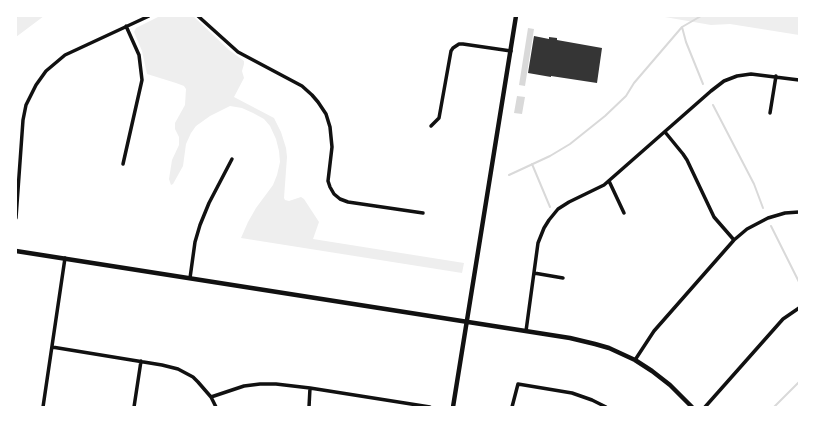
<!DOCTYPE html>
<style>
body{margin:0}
#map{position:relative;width:815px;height:423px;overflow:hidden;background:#fff;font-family:Jost,sans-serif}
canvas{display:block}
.frame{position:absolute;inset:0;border:17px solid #fff;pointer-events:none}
</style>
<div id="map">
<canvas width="815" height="423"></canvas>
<div class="frame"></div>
</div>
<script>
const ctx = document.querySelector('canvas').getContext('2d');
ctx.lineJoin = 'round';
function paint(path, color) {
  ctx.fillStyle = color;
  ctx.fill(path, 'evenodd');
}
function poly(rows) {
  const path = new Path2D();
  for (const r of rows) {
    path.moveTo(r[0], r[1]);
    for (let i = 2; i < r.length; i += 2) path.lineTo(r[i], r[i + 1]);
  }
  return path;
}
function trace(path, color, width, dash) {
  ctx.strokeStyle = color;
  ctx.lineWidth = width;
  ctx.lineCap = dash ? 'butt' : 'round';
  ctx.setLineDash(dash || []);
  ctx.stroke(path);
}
const green = poly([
 [16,16,44,16,16,37],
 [160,16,193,16,229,50,244,61,244,64,242,71,244,78,234,97,274,118,281,132,286,148,287,157,284,198,285,200,289,201,301,197,304,199,319,222,313,239,464,263,462,273,241,238,248,222,256,208,273,185,277,175,280,162,279,151,276,139,270,126,264,119,253,113,242,108,230,106,210,116,196,126,191,133,186,144,183,166,173,184,171,185,169,179,172,160,179,145,179,137,175,129,175,123,185,105,186,89,184,86,176,83,147,74,142,51,134,32,136,28],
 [659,16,799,16,799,35,730,24,711,25]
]);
const water = poly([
 [528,28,534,29,525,86,519,85],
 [517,96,525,97,522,114,514,113]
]);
const stream = poly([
 [16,17,17,16],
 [682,27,686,42,703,84],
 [713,105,754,184,763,208],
 [532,164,550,207],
 [509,175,550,156,570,144,605,116,626,96,634,83,682,27,701,16],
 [771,226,799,282],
 [774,407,799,382]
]);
const building = poly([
 [534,36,549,39,549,37,557,38,557,40,602,48,597,83,551,76,551,77,528,73]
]);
const minor = poly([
 [198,16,238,52,302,86,312,95,318,102,326,114,330,127,332,147,328,181,330,187,334,194,340,199,348,202,423,213],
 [770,113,776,76],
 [431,126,439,118,451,51,453,48,459,44,463,44,511,51],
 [665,132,683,154,687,160,714,217,734,240],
 [123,164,142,80,139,55,126,26],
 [609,181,624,213],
 [16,218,23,120,26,105,36,85,46,71,65,55,149,16],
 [534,273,563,278],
 [190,278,195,242,200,225,209,203,232,159],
 [526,331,538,243,544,228,549,220,558,209,569,202,604,185,711,91,724,81,737,76,751,74,799,80],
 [52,347,162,365,178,369,193,377,198,382,211,397,216,407],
 [635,360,654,331,734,240,747,229,768,218,785,213,799,212],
 [211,397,244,386,260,384,276,384,310,388,430,407],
 [43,407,65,258],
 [134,407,141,361],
 [309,407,310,388],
 [512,407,518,384,572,393,592,400,606,407],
 [705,407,783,319,799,308]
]);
const tertiary = poly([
 [16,251,570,338,595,344,609,348,635,360,652,371,670,385,692,407],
 [453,407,516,16]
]);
paint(green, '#eee');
paint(water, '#d9d9d9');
trace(stream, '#d9d9d9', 2);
paint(building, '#353535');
trace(minor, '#111', 3.5);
trace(tertiary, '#111', 4.5);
</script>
